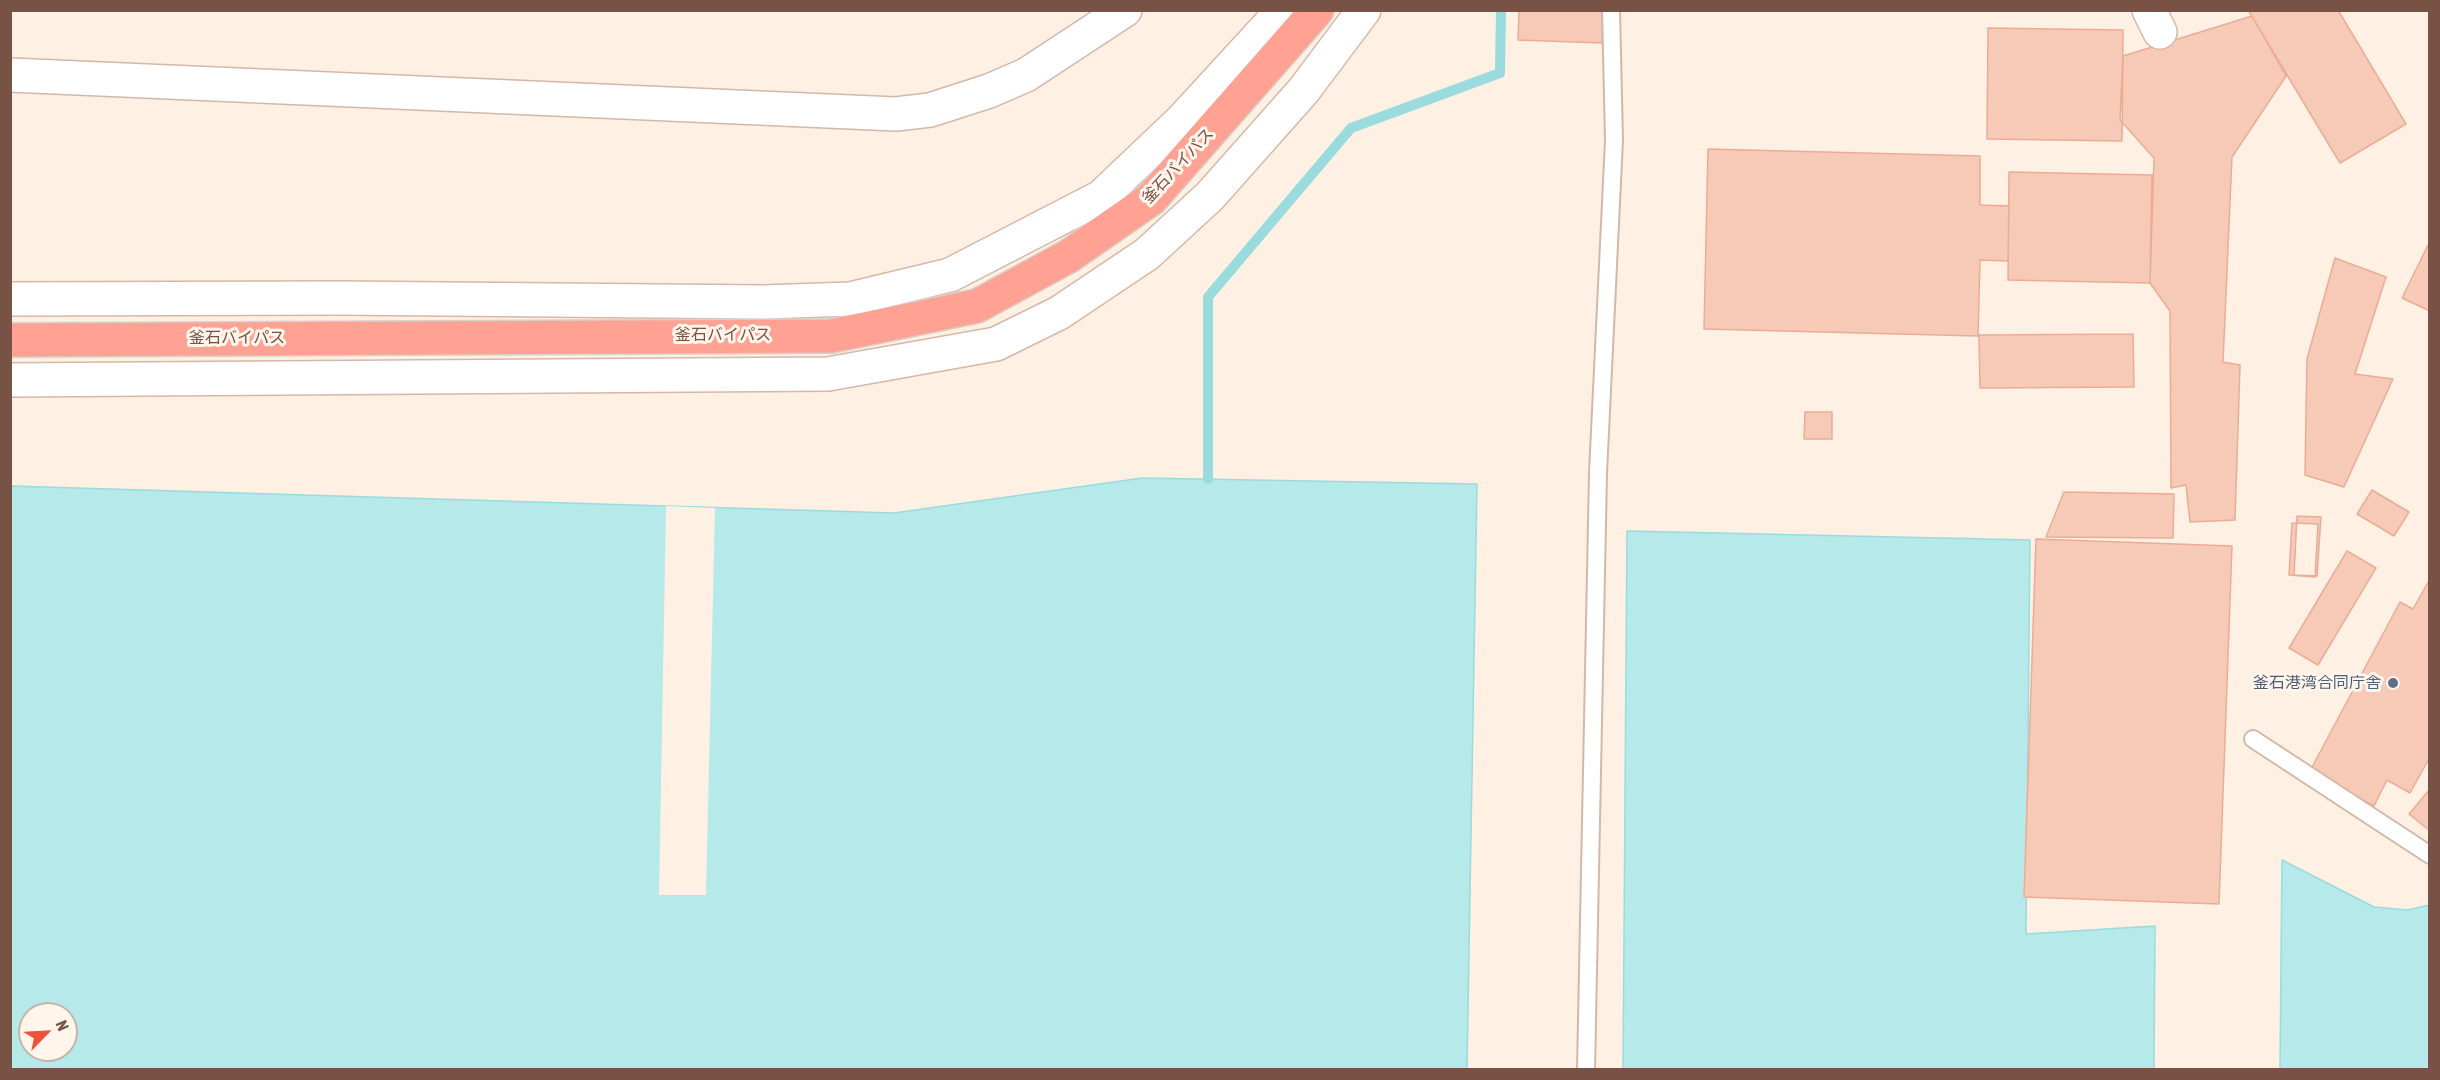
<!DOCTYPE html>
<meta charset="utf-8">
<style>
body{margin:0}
#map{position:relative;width:2440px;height:1080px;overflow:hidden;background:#fef0e3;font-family:"Asap Condensed",sans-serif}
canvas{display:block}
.frame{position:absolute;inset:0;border:12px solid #795246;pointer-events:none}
.north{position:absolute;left:18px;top:1002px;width:60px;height:60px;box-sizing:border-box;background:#fff5eb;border:2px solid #c9b4a9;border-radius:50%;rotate:66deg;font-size:16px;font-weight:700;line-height:24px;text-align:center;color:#795246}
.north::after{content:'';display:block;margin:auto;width:21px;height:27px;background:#f44e3c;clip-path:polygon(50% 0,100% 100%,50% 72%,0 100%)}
</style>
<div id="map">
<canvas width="2440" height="1080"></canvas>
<div class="frame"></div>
<div class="north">N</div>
</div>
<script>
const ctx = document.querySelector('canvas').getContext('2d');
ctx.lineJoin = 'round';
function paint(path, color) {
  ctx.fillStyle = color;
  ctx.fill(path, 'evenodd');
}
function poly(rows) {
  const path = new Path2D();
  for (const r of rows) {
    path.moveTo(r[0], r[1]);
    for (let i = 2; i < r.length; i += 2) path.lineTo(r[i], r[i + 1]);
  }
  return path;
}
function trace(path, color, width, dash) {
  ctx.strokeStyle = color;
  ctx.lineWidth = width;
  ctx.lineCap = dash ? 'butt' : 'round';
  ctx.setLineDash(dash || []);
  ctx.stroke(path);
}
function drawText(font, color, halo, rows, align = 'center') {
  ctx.font = font + ' "Asap Condensed","Noto Sans JP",sans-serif';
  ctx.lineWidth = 6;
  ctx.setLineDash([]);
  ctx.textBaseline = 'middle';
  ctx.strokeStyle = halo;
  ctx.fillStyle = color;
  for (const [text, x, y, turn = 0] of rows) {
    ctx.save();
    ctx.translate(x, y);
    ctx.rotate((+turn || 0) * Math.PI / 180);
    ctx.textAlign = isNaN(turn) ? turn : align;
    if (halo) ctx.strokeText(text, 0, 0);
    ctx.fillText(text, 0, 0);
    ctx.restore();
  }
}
const water = poly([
 [1142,478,1477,484,1467,1069,11,1070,11,486,894,513,1142,478],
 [30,1014,66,1014,66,1050,30,1050,30,1014],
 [1627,531,2030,540,2026,934,2155,926,2154,1069,1623,1070,1627,531],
 [2282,860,2374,907,2408,910,2429,905,2429,1069,2280,1069,2282,860]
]);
const pier = poly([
 [666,506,715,508,706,895,659,895]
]);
const stream = poly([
 [1208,479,1208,297,1351,128,1500,73,1501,10]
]);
const building = poly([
 [1519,10,1603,10,1602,43,1518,40,1519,10],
 [2248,10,2338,10,2406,124,2340,163,2248,10],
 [2252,16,2286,76,2232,157,2223,362,2240,365,2235,520,2190,522,2186,485,2171,488,2170,311,2150,283,2154,158,2120,120,2123,56,2252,16],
 [1988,28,2123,30,2122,141,1987,139,1988,28],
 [1708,149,1980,156,1980,205,2009,206,2008,261,1980,260,1978,336,1704,329,1708,149],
 [2009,172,2152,175,2150,283,2008,280,2009,172],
 [2428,245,2430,245,2430,311,2402,298,2428,245],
 [2335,258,2386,277,2355,374,2393,379,2344,487,2305,475,2307,359,2335,258],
 [2133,334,2134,387,1980,388,1979,335,2133,334],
 [1805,412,1832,412,1832,439,1804,439,1805,412],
 [2372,490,2409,512,2394,536,2357,514,2372,490],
 [2064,492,2174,494,2173,538,2046,537,2064,492],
 [2297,516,2321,517,2317,576,2294,575,2297,516],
 [2292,523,2318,524,2315,577,2289,575,2292,523],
 [2036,539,2232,546,2219,904,2024,897,2036,539],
 [2347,551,2376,568,2318,665,2289,648,2347,551],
 [2430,579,2430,757,2410,793,2387,780,2374,806,2310,771,2400,602,2413,609,2430,579],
 [2430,789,2430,831,2409,814,2430,789]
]);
const lane = poly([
 [2253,739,2430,855],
 [1586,1070,1598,473,1614,140,1611,10]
]);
const street = poly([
 [2149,10,2160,32],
 [10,75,896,114,930,110,989,91,1026,75,1125,10]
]);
const secondary = poly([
 [10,299,339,298,764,302,850,299,950,275,1101,197,1183,119,1283,10],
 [10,380,828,374,996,344,1059,313,1147,254,1210,196,1304,90,1364,10]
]);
const highway = poly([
 [10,340,831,336,977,306,1069,256,1151,199,1317,10]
]);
const markers = [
 [2393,683,6,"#5c6f8a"]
];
const streetNames = [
 ["釜石バイパス",1178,166,-47],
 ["釜石バイパス",723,335],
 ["釜石バイパス",237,338]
];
const serviceNames = [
 ["釜石港湾合同庁舎",2381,683]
];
paint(water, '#b5e9ea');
trace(water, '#9adbdd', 1.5);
paint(pier, '#fef0e3');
trace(stream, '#9adbdd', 10);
paint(building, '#f7c9b7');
trace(building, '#ebac96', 1.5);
trace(lane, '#d3b8aa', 20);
trace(street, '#d3b8aa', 36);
trace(secondary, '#d7b7a8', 36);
trace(highway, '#d9cfcb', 36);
trace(lane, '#fff', 16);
trace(street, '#fff', 33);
trace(secondary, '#fff', 33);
trace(highway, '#ffa293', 33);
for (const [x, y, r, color] of markers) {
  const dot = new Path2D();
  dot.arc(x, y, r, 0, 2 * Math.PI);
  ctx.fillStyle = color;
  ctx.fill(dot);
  trace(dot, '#fff5eb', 2);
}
drawText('16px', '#795246', '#fff5eb', streetNames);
drawText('16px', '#4e5e75', '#fff5eb', serviceNames, 'right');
</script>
